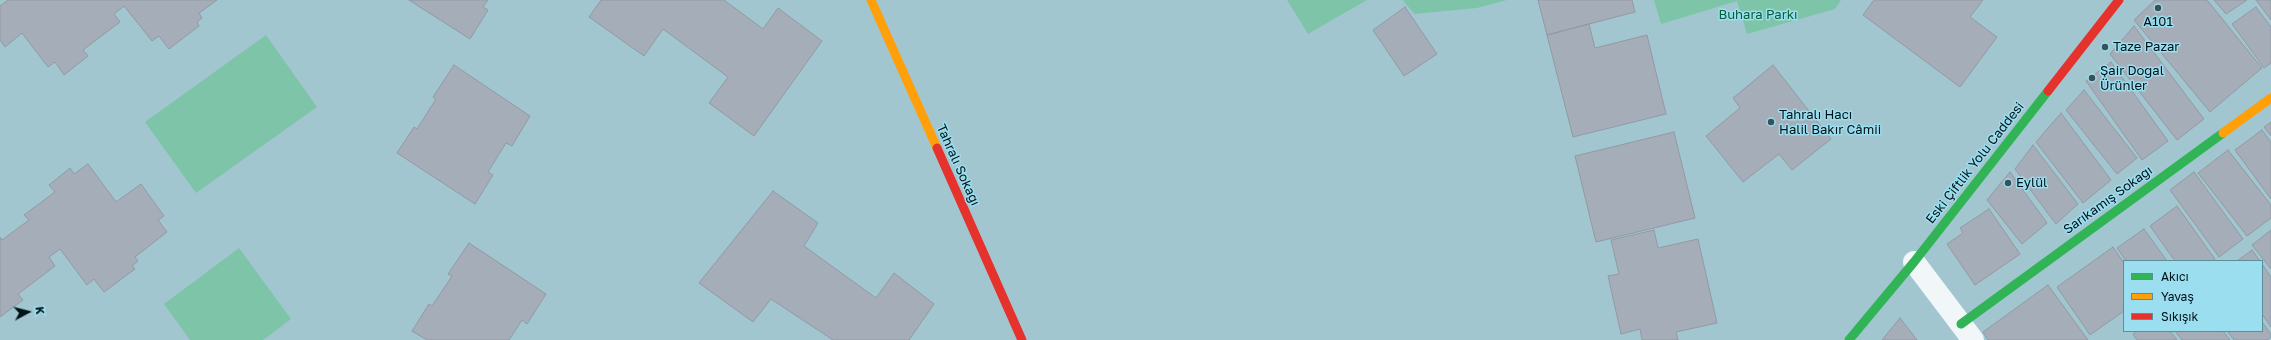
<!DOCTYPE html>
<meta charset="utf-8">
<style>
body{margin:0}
#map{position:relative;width:2271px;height:340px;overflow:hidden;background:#a2c6cf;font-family:"Golos Text",sans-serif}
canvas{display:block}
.legend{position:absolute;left:2123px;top:260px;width:140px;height:72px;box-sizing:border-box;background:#9bdeef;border:1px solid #5d8d99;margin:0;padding:5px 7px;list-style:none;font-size:12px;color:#001319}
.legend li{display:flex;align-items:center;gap:8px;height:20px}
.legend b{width:20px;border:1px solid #5d8d99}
.north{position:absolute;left:8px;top:292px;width:40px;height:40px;-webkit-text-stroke:3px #9bdeef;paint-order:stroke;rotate:83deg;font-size:11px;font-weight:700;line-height:16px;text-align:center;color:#001319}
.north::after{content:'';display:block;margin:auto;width:14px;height:18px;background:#001319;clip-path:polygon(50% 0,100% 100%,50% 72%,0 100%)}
</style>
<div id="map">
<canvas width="2271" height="340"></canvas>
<ul class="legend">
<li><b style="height:5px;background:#30b455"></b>Akıcı</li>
<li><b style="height:5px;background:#ff9f0a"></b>Yavaş</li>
<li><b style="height:5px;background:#e5322d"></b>Sıkışık</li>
</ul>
<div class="north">K</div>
</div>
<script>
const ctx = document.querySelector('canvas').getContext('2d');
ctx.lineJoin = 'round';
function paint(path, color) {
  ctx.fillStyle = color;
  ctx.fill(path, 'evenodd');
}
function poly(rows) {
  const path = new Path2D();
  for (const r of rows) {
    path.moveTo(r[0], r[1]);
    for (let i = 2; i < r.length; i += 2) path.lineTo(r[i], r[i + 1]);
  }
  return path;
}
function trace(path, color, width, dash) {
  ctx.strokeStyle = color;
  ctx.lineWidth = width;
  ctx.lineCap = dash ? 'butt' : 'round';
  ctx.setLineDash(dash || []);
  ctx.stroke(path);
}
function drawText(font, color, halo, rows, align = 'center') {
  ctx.font = font + ' "Golos Text",sans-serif';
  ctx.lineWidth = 3;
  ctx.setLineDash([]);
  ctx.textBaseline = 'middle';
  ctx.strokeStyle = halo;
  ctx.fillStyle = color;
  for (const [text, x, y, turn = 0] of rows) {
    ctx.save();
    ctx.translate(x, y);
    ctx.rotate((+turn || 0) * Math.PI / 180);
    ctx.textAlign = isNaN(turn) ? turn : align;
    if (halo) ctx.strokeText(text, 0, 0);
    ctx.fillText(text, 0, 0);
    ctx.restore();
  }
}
const green = poly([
 [1287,0,1367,0,1308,34],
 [1403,0,1507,0,1477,8,1414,14],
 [1654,0,1841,0,1835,9,1747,34,1737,1,1661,24],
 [266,35,317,107,196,193,145,122],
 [239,248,291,319,263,340,190,340,164,304]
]);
const building = poly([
 [8,0,217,0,199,13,202,18,197,22,199,26,169,49,159,36,152,41,124,6,114,14,120,22,83,50,88,56,64,75,55,62,48,67,22,33,5,47,0,40,0,6,8,0],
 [409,0,488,0,483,7,488,10,470,39,409,0],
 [601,0,724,0,763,29,778,8,822,41,754,136,709,103,728,77,663,29,644,56,589,17,601,0],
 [1538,0,1632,0,1635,12,1547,35,1538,0],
 [1874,0,1983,0,1970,17,1997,37,1960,87,1863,15,1874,0],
 [2155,0,2207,0,2262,68,2210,112,2134,20,2155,0],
 [2214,0,2247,0,2226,14,2214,0],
 [2256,0,2271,0,2271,20,2256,0],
 [1405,7,1437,54,1404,76,1373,30,1405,7],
 [2256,7,2271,27,2271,63,2264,68,2232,24,2256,7],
 [1589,24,1595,48,1647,35,1666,114,1573,137,1547,35,1589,24],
 [2134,26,2204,119,2177,140,2110,54,2134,26],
 [2111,62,2168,141,2142,160,2086,81,2111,62],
 [454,65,530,116,512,146,506,143,488,172,493,175,475,204,397,153,414,127,417,129,436,99,433,97,454,65],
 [1773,65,1831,139,1792,170,1779,154,1743,182,1706,136,1740,108,1733,98,1773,65],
 [2084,90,2137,158,2117,174,2066,110,2084,90],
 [2061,113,2111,180,2083,203,2036,142,2061,113],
 [2271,122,2271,136,2264,127,2271,122],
 [2262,130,2271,142,2271,199,2235,150,2262,130],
 [1674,132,1695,218,1596,242,1575,156,1674,132],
 [2033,145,2078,204,2056,224,2015,169,2033,145],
 [2228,150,2271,205,2271,218,2247,236,2198,173,2228,150],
 [88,164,116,202,141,184,164,216,158,220,167,232,135,257,138,261,132,266,135,269,104,292,94,279,87,285,60,249,49,257,55,266,18,294,23,300,0,317,0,237,2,240,29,220,24,215,55,192,49,185,70,168,74,174,88,164],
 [2010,172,2047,223,2022,244,1987,200,2010,172],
 [2194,172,2243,239,2219,257,2170,190,2194,172],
 [773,191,818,223,804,246,876,298,894,273,934,304,909,340,833,340,771,299,753,322,699,283,773,191],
 [2177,206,2215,259,2213,261,2175,261,2150,226,2177,206],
 [1989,209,2020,254,1975,285,1947,244,1963,233,1960,228,1989,209],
 [2144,229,2167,261,2126,261,2117,248,2144,229],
 [1654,230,1658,248,1698,239,1717,323,1676,332,1678,340,1642,340,1640,329,1621,334,1608,276,1619,274,1611,240,1654,230],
 [2271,230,2271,269,2252,245,2271,230],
 [469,243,546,294,527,324,522,320,509,340,427,340,412,331,429,304,432,306,452,276,448,274,469,243],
 [2113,247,2124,263,2124,311,2090,335,2057,287,2113,247],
 [2252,250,2260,261,2237,261,2252,250],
 [2262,264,2271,277,2271,327,2262,314,2262,264],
 [2048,285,2088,340,1988,340,1983,332,2048,285],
 [1900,318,1917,340,1882,340,1900,318],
 [2262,322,2271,334,2271,337,2267,340,2234,340,2227,331,2262,331,2262,322],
 [2137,331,2170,331,2177,340,2137,340,2133,334,2137,331],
 [2175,331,2223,331,2230,340,2182,340,2175,331]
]);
const street = poly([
 [1914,262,1973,340]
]);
const fast = poly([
 [1961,324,2223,133],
 [1849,340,1914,262,2048,91]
]);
const slow = poly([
 [871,0,937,148],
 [2223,133,2271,98]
]);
const jam = poly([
 [2048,91,2119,0],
 [937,148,1022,340]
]);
const markers = [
 [2158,8,4,"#395259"],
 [2105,47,4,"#395259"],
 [2092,78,4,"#395259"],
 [1771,122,4,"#395259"],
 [2008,183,4,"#395259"]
];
const parkNames = [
 ["Buhara Parkı",1758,15]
];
const poiNames = [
 ["A101",2158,22,"center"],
 ["Taze Pazar",2113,47],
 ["Şair Doğal",2100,71],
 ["Ürünler",2100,86],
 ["Tahralı Hacı",1779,115],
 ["Halil Bakır Câmii",1779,130],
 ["Eylül",2016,183]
];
const streetNames = [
 ["Eski Çiftlik Yolu Caddesi",1975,163,-52],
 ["Tahralı Sokağı",958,165,66],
 ["Sarıkamış Sokağı",2108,200,-36]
];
paint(green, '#7ec4a8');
paint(building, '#a5adb8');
trace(building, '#9199a4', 1);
trace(street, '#f1f6f8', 22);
trace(fast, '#30b455', 9);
trace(slow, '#ff9f0a', 9);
trace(jam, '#e5322d', 9);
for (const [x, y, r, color] of markers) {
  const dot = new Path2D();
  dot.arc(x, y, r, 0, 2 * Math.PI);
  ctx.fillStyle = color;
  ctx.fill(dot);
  trace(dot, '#9bdeef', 1.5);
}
drawText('13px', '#056036', '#9bdeef', parkNames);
drawText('13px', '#001319', '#9bdeef', poiNames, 'left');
drawText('13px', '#001319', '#9bdeef', streetNames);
</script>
